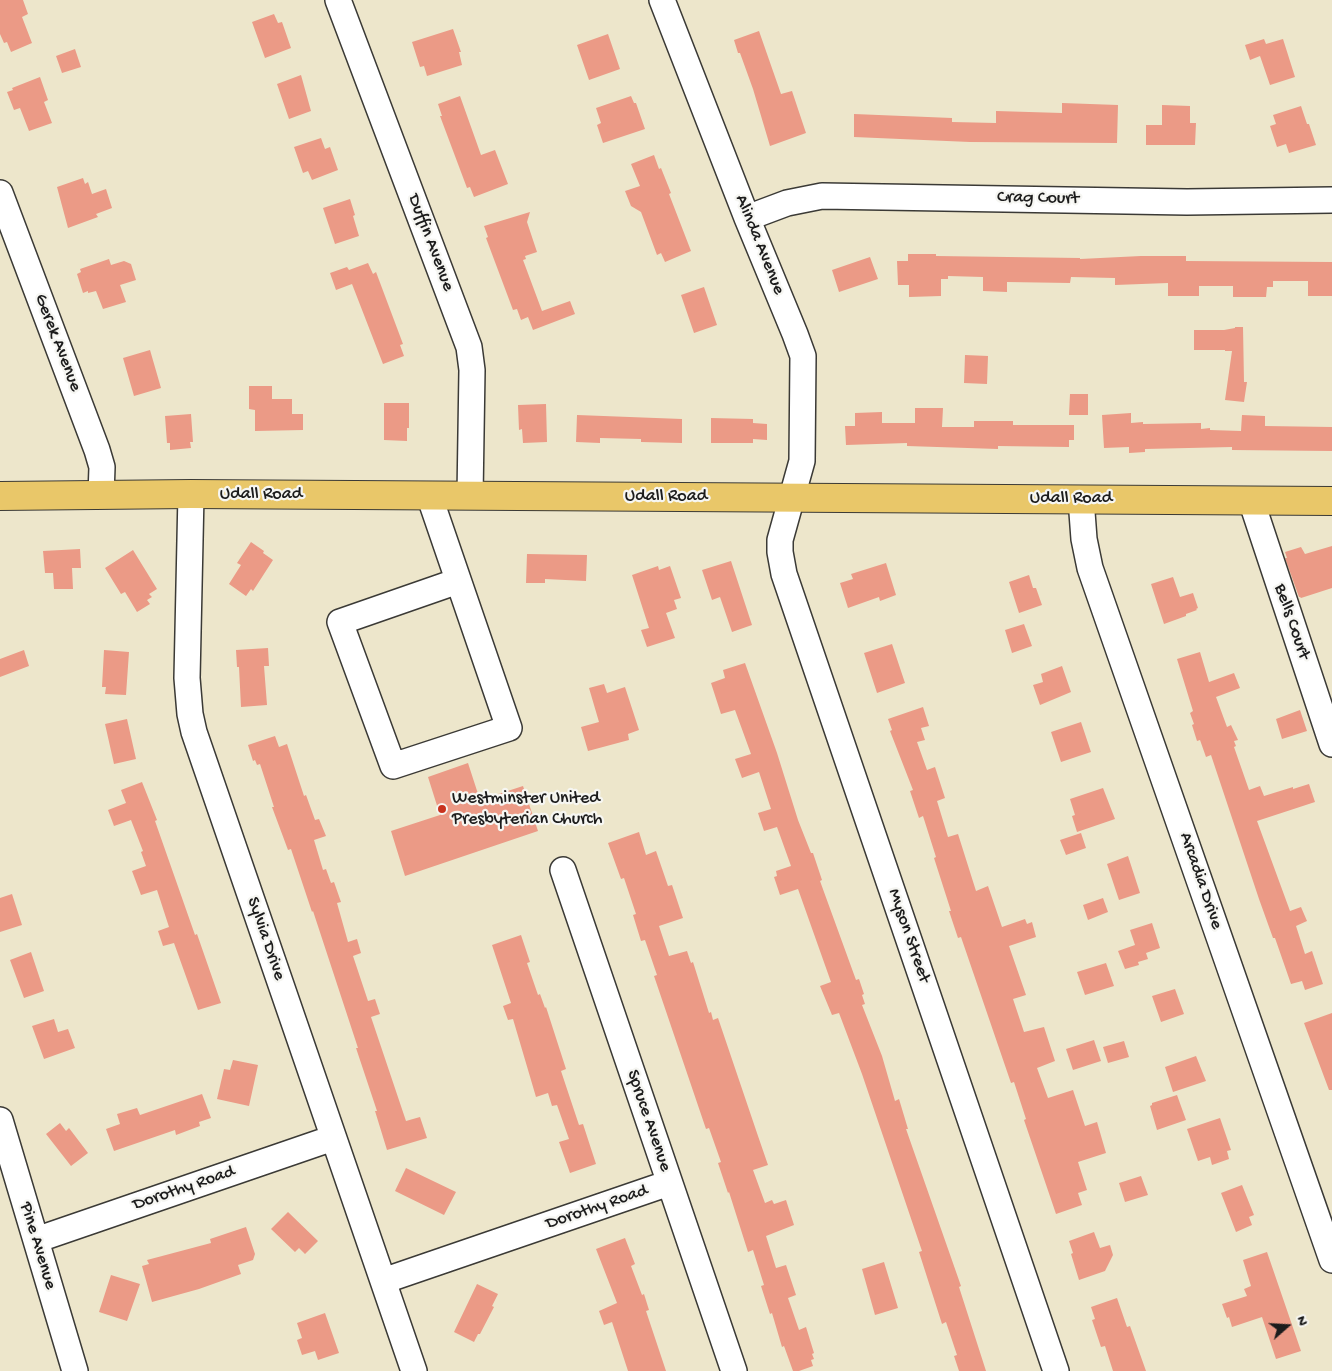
<!DOCTYPE html>
<style>
body{margin:0}
#map{position:relative;width:1332px;height:1371px;overflow:hidden;background:#ede6cb;font-family:"Gochi Hand",sans-serif}
canvas{display:block}
.north{position:absolute;left:1262px;top:1301px;width:50px;height:50px;-webkit-text-stroke:4px #f6f6f2;paint-order:stroke;rotate:71deg;font-size:14px;font-weight:700;line-height:20px;text-align:center;color:#1c1c1c}
.north::after{content:'';display:block;margin:auto;width:18px;height:22px;background:#1c1c1c;clip-path:polygon(50% 0,100% 100%,50% 72%,0 100%)}
</style>
<div id="map">
<canvas width="1332" height="1371"></canvas>
<div class="north">N</div>
</div>
<script>
const ctx = document.querySelector('canvas').getContext('2d');
ctx.lineJoin = 'round';
function paint(path, color) {
  ctx.fillStyle = color;
  ctx.fill(path, 'evenodd');
}
function poly(rows) {
  const path = new Path2D();
  for (const r of rows) {
    path.moveTo(r[0], r[1]);
    for (let i = 2; i < r.length; i += 2) path.lineTo(r[i], r[i + 1]);
  }
  return path;
}
function trace(path, color, width, dash) {
  ctx.strokeStyle = color;
  ctx.lineWidth = width;
  ctx.lineCap = dash ? 'butt' : 'round';
  ctx.setLineDash(dash || []);
  ctx.stroke(path);
}
function drawText(font, color, halo, rows, align = 'center') {
  ctx.font = font + ' "Gochi Hand",sans-serif';
  ctx.lineWidth = 4.5;
  ctx.setLineDash([]);
  ctx.textBaseline = 'middle';
  ctx.strokeStyle = halo;
  ctx.fillStyle = color;
  for (const [text, x, y, turn = 0] of rows) {
    ctx.save();
    ctx.translate(x, y);
    ctx.rotate((+turn || 0) * Math.PI / 180);
    ctx.textAlign = isNaN(turn) ? turn : align;
    if (halo) ctx.strokeText(text, 0, 0);
    ctx.fillText(text, 0, 0);
    ctx.restore();
  }
}
const building = poly([
 [0,0,23,0,28,14,22,17,32,43,11,52,7,42,4,43,0,34],
 [274,14,278,23,282,22,291,48,265,58,252,22],
 [453,29,461,52,459,52,462,65,427,76,424,66,420,67,412,42],
 [759,31,781,94,792,91,806,133,770,146,753,89,740,53,738,53,734,40],
 [608,34,620,69,589,80,577,45],
 [1264,39,1266,44,1283,39,1295,77,1270,85,1260,56,1250,60,1245,45],
 [75,49,81,67,62,73,56,56],
 [301,75,311,111,289,119,277,84],
 [40,77,48,100,44,102,52,123,29,131,20,108,14,110,7,92,13,90,12,88],
 [460,96,481,155,495,150,508,184,474,197,470,187,467,188,440,116,442,116,438,104],
 [631,96,634,103,636,103,645,129,603,143,597,125,601,123,596,108],
 [1062,103,1118,105,1117,143,970,142,854,137,854,114,952,118,952,122,996,123,996,111,1062,113],
 [1162,105,1190,106,1190,123,1196,123,1195,145,1146,145,1146,125,1162,125],
 [1301,106,1307,124,1309,124,1316,145,1289,153,1286,144,1277,147,1270,126,1276,124,1273,115],
 [321,138,325,149,330,147,338,170,312,180,308,171,303,173,294,147],
 [654,155,659,169,661,168,671,193,669,194,691,251,665,262,661,253,657,255,641,212,631,206,625,191,640,186,631,164],
 [83,178,85,184,88,182,92,194,106,189,112,208,96,214,98,217,68,228,57,187],
 [350,199,355,215,353,216,359,236,335,244,323,208],
 [530,212,527,222,537,252,525,256,526,259,523,260,542,311,570,301,575,314,533,330,528,317,521,320,517,309,513,310,486,238,488,237,484,226],
 [908,254,936,254,936,256,1080,258,1080,259,1141,256,1186,256,1186,261,1332,262,1332,296,1308,296,1308,281,1273,281,1273,287,1267,287,1266,297,1233,297,1233,286,1199,286,1199,296,1168,296,1168,283,1115,285,1115,278,1071,277,1070,283,1007,282,1007,292,983,291,983,277,948,276,948,279,941,279,941,296,909,297,909,285,898,285,897,261,908,261],
 [870,257,878,279,839,292,832,270],
 [109,259,111,265,124,261,131,264,136,280,120,285,126,302,103,309,96,291,88,293,88,291,83,293,77,274,81,272,80,269],
 [368,263,373,274,376,272,403,344,400,345,404,356,383,364,352,284,336,290,330,273,347,267,349,270],
 [704,287,717,325,694,333,681,295],
 [1235,327,1243,327,1244,382,1247,382,1244,402,1225,400,1232,351,1225,351,1225,350,1194,350,1194,330,1224,330,1235,328],
 [150,350,161,388,134,396,123,358],
 [965,355,988,356,987,384,964,383],
 [249,386,272,386,272,399,292,399,292,414,303,414,303,430,255,431,255,410,249,409],
 [1070,394,1088,394,1088,415,1069,415],
 [384,403,409,403,409,428,407,428,407,441,384,440],
 [546,404,547,442,523,443,522,429,519,430,518,405],
 [915,408,943,408,942,427,974,427,974,421,1013,421,1013,425,1074,425,1074,440,1069,440,1069,447,998,446,998,449,907,446,907,443,846,445,845,426,855,426,855,413,882,412,882,423,915,423],
 [1131,413,1131,423,1143,422,1143,424,1201,423,1201,429,1210,428,1210,430,1241,431,1242,415,1265,416,1265,426,1332,427,1332,451,1232,450,1232,447,1145,449,1145,452,1129,453,1129,447,1104,448,1102,415],
 [191,414,193,442,190,442,191,448,170,450,170,443,167,443,165,416],
 [577,415,682,419,682,443,641,442,641,439,600,438,600,443,576,442],
 [711,418,753,419,753,423,767,424,767,440,753,439,753,443,711,443],
 [251,542,264,551,263,553,273,560,253,591,251,589,246,596,229,584,241,565,237,563],
 [1332,546,1332,588,1301,598,1300,597,1299,597,1285,558,1287,558,1285,552,1301,547,1305,554],
 [80,549,81,568,72,568,73,589,54,589,53,573,45,573,43,551],
 [133,550,157,589,149,594,152,597,147,600,150,604,137,612,125,592,121,594,105,568],
 [527,554,587,555,586,581,545,579,545,583,526,583],
 [731,561,752,625,732,632,720,597,712,600,702,570],
 [886,563,896,595,880,601,879,597,848,608,840,583,853,579,851,574],
 [658,566,659,570,670,566,681,598,674,600,677,609,666,613,675,638,647,647,641,630,649,628,632,575],
 [1029,575,1033,588,1036,588,1042,605,1019,613,1009,582],
 [1173,577,1180,597,1193,593,1198,608,1196,609,1197,610,1186,614,1186,616,1164,624,1151,584],
 [1024,624,1032,646,1012,653,1005,630],
 [892,644,905,683,877,693,864,653],
 [268,648,269,666,264,666,267,705,241,707,239,667,237,667,236,650],
 [24,650,29,666,0,677,0,659],
 [104,650,129,652,126,695,105,694,106,687,102,687],
 [1200,652,1209,682,1234,673,1240,688,1216,697,1227,727,1231,725,1238,740,1234,741,1236,746,1234,747,1249,790,1260,786,1264,796,1293,787,1293,789,1309,784,1315,802,1257,821,1290,911,1301,907,1307,921,1296,926,1305,954,1312,951,1323,984,1305,990,1302,981,1291,984,1275,938,1273,938,1259,899,1211,755,1206,757,1200,740,1197,741,1192,725,1194,724,1190,713,1193,711,1177,659],
 [745,663,777,753,798,820,811,853,813,853,822,880,820,881,856,980,859,979,864,994,862,995,865,1004,862,1005,882,1056,895,1101,899,1099,908,1129,906,1129,961,1286,959,1287,986,1371,959,1371,954,1356,957,1355,946,1322,942,1324,919,1252,922,1251,862,1074,839,1013,832,1015,820,986,831,982,798,889,780,895,774,877,777,876,776,871,791,866,777,827,764,831,758,813,771,809,759,772,742,778,735,759,751,754,735,710,721,714,711,683,725,678,723,670],
 [1062,666,1071,692,1040,705,1033,685,1043,682,1041,674],
 [604,684,607,693,625,687,639,730,628,734,629,740,588,751,581,727,599,722,589,688],
 [923,707,929,726,921,728,925,740,917,742,927,770,935,767,945,798,937,801,948,837,958,834,976,891,988,886,1002,927,1025,919,1027,924,1032,922,1036,937,1009,946,1026,995,1013,999,1024,1032,1044,1027,1055,1061,1037,1068,1048,1098,1073,1090,1085,1126,1097,1122,1106,1153,1078,1162,1087,1190,1078,1193,1082,1205,1056,1214,1024,1120,1026,1119,1014,1082,1011,1083,961,937,958,938,949,911,951,911,934,858,936,857,923,816,919,818,910,791,913,790,890,731,892,730,888,719],
 [1300,710,1307,731,1282,739,1276,719],
 [127,719,136,759,114,764,105,724],
 [1081,722,1091,752,1061,762,1051,732],
 [275,736,279,747,287,744,304,796,306,795,315,820,319,819,326,836,314,840,323,870,326,869,331,883,334,882,341,902,337,903,348,942,357,939,361,953,353,956,368,1001,375,999,380,1014,371,1017,406,1121,420,1117,427,1138,387,1150,375,1111,377,1111,356,1048,358,1048,313,911,312,912,291,849,288,850,272,807,274,807,260,764,257,765,255,760,253,761,248,745],
 [468,763,480,800,523,786,538,831,405,876,391,831,440,815,428,777],
 [142,782,157,820,155,821,195,935,197,934,221,1003,198,1010,174,943,163,946,158,931,169,927,157,890,141,895,132,871,146,866,141,852,143,851,131,820,114,826,108,810,126,803,121,790],
 [1103,788,1115,819,1077,832,1072,816,1075,815,1070,799],
 [639,832,646,855,656,851,668,886,672,885,683,918,659,926,669,956,687,951,691,963,693,962,709,1013,711,1012,713,1020,718,1018,758,1136,768,1165,753,1170,765,1203,772,1200,774,1204,786,1200,794,1225,766,1236,776,1268,786,1265,796,1295,788,1298,799,1330,806,1327,814,1353,812,1354,814,1359,811,1360,813,1366,799,1371,793,1371,784,1346,782,1347,772,1313,770,1314,761,1286,764,1285,753,1250,748,1252,729,1192,728,1193,718,1163,721,1162,709,1128,706,1129,654,976,657,975,645,940,641,941,633,915,636,914,624,878,621,879,608,843],
 [1081,833,1086,848,1066,855,1060,840],
 [1128,856,1140,893,1119,900,1107,864],
 [12,894,22,925,0,932,0,898],
 [1103,898,1108,912,1088,920,1083,905],
 [1152,923,1160,948,1146,953,1148,959,1138,962,1139,965,1125,969,1118,951,1135,945,1130,930],
 [521,935,530,962,527,963,538,995,540,994,545,1008,546,1007,566,1069,561,1071,579,1125,583,1124,596,1164,570,1173,559,1142,569,1139,557,1105,552,1106,548,1093,536,1097,513,1019,508,1020,503,1006,511,1003,492,945],
 [31,952,44,991,24,998,10,960],
 [1106,963,1114,986,1085,995,1077,972],
 [1175,989,1184,1014,1161,1022,1152,996],
 [1332,1013,1332,1090,1329,1090,1304,1023],
 [54,1019,58,1032,68,1029,75,1048,44,1059,32,1026],
 [1094,1040,1101,1061,1073,1070,1066,1049],
 [1124,1041,1129,1057,1108,1063,1103,1047],
 [1196,1056,1206,1081,1173,1092,1165,1067],
 [233,1060,258,1065,249,1106,217,1099,224,1069,230,1070],
 [202,1094,211,1118,199,1122,200,1126,176,1135,175,1130,114,1151,106,1129,120,1124,117,1114,137,1108,140,1115],
 [1177,1095,1186,1120,1157,1130,1150,1106,1152,1105,1152,1103],
 [1220,1118,1231,1150,1227,1151,1229,1159,1212,1165,1210,1157,1198,1161,1187,1129],
 [60,1123,66,1131,69,1128,88,1153,71,1166,46,1134],
 [406,1168,456,1192,444,1215,395,1191],
 [1141,1176,1148,1195,1125,1202,1119,1183],
 [1242,1185,1254,1215,1249,1217,1252,1225,1236,1232,1221,1193],
 [288,1212,318,1241,305,1254,299,1248,295,1252,271,1229],
 [246,1227,255,1254,253,1260,238,1265,241,1274,199,1289,152,1302,142,1266,149,1264,147,1260,211,1243,210,1239],
 [1094,1232,1100,1248,1110,1245,1113,1255,1105,1271,1079,1280,1071,1254,1073,1253,1069,1241],
 [625,1238,635,1264,631,1266,642,1295,644,1294,649,1310,646,1311,666,1371,628,1371,612,1322,604,1325,599,1311,617,1303,596,1249],
 [1267,1252,1301,1351,1276,1359,1262,1317,1232,1327,1229,1317,1227,1318,1222,1304,1247,1296,1244,1289,1251,1286,1243,1260],
 [884,1262,898,1308,875,1315,862,1269],
 [111,1275,140,1284,127,1321,99,1312],
 [477,1284,498,1294,492,1306,494,1307,480,1334,478,1334,474,1342,454,1332],
 [1117,1298,1127,1327,1130,1326,1146,1371,1113,1371,1105,1346,1101,1347,1092,1320,1095,1319,1091,1307],
 [325,1313,339,1353,318,1360,315,1351,302,1355,297,1340,302,1338,297,1323]
]);
const minor = poly([
 [338,0,469,347,472,370,470,496],
 [662,0,747,218,795,334,803,356,802,461,780,540,780,552,784,574,1056,1371],
 [0,193,97,450,102,467,101,495],
 [747,218,787,203,822,196,1187,202,1332,200],
 [191,494,187,678,190,714,194,732,414,1371],
 [429,495,509,728,393,766,340,622,458,581],
 [1081,499,1084,539,1090,568,1332,1260],
 [1251,500,1332,744],
 [563,870,734,1371],
 [0,1120,75,1371],
 [36,1240,333,1138],
 [383,1281,669,1183]
]);
const major = poly([
 [0,496,191,494,1332,501]
]);
const markers = [
 [442,809,5,"#c8321e"]
];
const streetNames = [
 ["Crag Court",1038,199,1],
 ["Duffin Avenue",430,243,69],
 ["Alinda Avenue",759,245,68],
 ["Gerek Avenue",57,343,69],
 ["Udall Road",261,495],
 ["Udall Road",666,497],
 ["Udall Road",1071,499],
 ["Bells Court",1291,622,71],
 ["Arcadia Drive",1200,881,71],
 ["Myson Street",908,936,71],
 ["Sylvia Drive",265,939,71],
 ["Spruce Avenue",648,1121,71],
 ["Dorothy Road",184,1189,-19],
 ["Dorothy Road",597,1208,-19],
 ["Pine Avenue",37,1246,73]
];
const poiNames = [
 ["Westminster United",452,799],
 ["Presbyterian Church",452,820]
];
paint(building, '#eb9a86');
trace(minor, '#3b3a36', 28);
trace(major, '#3b3a36', 30);
trace(minor, '#fff', 25);
trace(major, '#e9c769', 28);
for (const [x, y, r, color] of markers) {
  const dot = new Path2D();
  dot.arc(x, y, r, 0, 2 * Math.PI);
  ctx.fillStyle = color;
  ctx.fill(dot);
  trace(dot, '#f6f6f2', 2);
}
drawText('18px', '#1c1c1c', '#f6f6f2', streetNames);
drawText('18px', '#1c1c1c', '#f6f6f2', poiNames, 'left');
</script>
